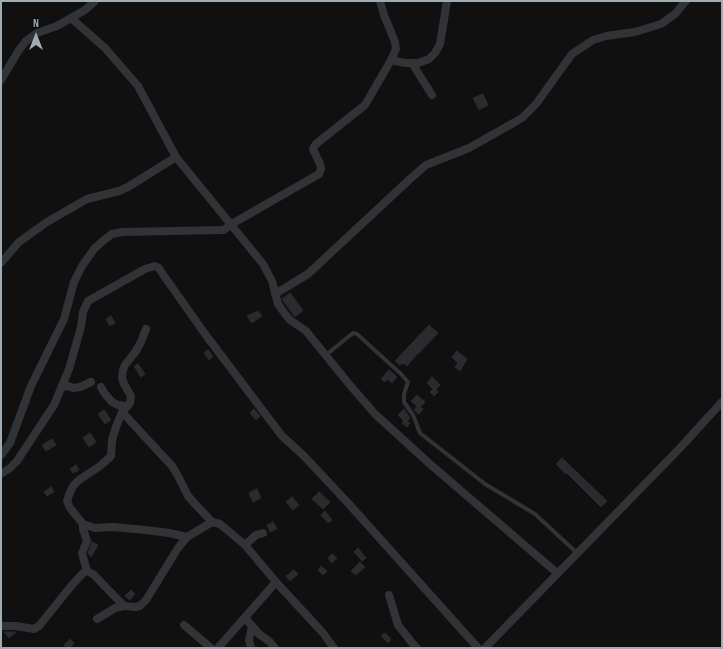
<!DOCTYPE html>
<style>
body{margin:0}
#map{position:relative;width:723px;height:649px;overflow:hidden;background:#101011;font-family:"Sofia Sans Condensed",sans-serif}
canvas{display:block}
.frame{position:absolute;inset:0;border:2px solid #a0acb3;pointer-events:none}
.north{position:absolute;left:16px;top:16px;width:40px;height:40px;-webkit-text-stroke:3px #0b0b0c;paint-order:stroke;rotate:0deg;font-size:11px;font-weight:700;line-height:16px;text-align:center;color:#a0acb3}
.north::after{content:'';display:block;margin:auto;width:14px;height:18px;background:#a0acb3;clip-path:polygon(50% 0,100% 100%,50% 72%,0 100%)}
</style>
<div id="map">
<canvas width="723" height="649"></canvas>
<div class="frame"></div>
<div class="north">N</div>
</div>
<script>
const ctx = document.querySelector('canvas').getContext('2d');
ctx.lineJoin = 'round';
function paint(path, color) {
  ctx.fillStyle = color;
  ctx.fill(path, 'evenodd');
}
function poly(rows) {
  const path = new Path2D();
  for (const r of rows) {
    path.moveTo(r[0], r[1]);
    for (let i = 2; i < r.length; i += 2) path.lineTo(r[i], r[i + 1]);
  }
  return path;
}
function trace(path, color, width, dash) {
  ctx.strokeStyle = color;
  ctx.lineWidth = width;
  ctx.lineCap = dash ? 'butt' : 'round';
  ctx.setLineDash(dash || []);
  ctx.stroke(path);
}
const building = poly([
 [483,94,488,105,479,110,473,98,483,94],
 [290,293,303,310,295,317,282,299,290,293],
 [258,311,262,316,252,323,247,316,258,311],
 [111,316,115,323,110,326,106,319,111,316],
 [429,325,438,333,419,353,418,353,407,366,403,363,400,365,395,361,429,325],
 [208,350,213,356,209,360,204,353,208,350],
 [457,351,467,359,460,371,455,367,458,363,452,357,457,351],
 [138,364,145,374,141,377,134,366,138,364],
 [389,370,397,377,392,383,387,379,385,382,381,379,389,370],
 [432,377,440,385,436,389,438,392,434,396,430,392,433,389,427,383,432,377],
 [417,395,425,402,420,407,423,409,419,414,414,410,417,406,411,401,417,395],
 [254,409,260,416,256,420,250,413,254,409],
 [404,409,410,418,407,421,410,423,407,427,402,423,404,421,398,415,404,409],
 [104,410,111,420,105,424,98,414,104,410],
 [90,433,96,442,89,447,83,438,90,433],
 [52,439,56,445,46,451,42,445,52,439],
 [562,458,607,501,601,507,567,473,566,474,556,464,562,458],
 [76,465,79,470,73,473,70,469,76,465],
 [51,487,54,492,47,496,44,492,51,487],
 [257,489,261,498,253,502,249,493,257,489],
 [319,492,330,502,323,509,312,499,319,492],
 [292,497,299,505,293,510,286,502,292,497],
 [325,511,332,520,328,523,321,515,325,511],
 [273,522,277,529,270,532,267,525,273,522],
 [92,542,98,545,91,557,88,553,92,542],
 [358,548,366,558,362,561,354,552,358,548],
 [332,554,337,558,332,563,328,558,332,554],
 [360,562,365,567,356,575,351,571,360,562],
 [321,566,327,571,323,575,318,570,321,566],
 [294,570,298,574,290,581,286,576,294,570],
 [131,590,135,594,130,600,125,596,131,590],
 [4,632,16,632,9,638,4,632],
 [385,633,391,639,388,643,381,636,385,633],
 [70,639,74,643,70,648,68,648,64,645,70,639]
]);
const lane = poly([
 [326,355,353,333,357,334,401,374,408,382,404,394,404,402,413,415,420,433,485,484,535,514,577,553]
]);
const street = poly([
 [71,18,105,48,138,86,176,157,263,264,272,281,278,304,285,314,290,320,306,331,349,384,375,414,431,465,557,573],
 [391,60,405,63,418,63,429,59,435,53,440,44,447,1],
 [412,63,432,95],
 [1,80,19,50,26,41,37,33,57,26,85,10,95,1],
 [1,263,19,242,47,222,87,199,119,191,128,187,176,157],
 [275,294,308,274,410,179,426,165,469,148,522,118,536,104,572,54,593,40,606,36,635,32,661,24,675,14,686,1],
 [146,329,141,342,136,351,125,365,123,370,122,378,124,384,131,396,130,403,122,412,116,427,112,440,111,456,100,466,79,480,73,486,69,495,67,501,70,508,83,524,83,529,87,541,82,553,87,571,93,574,124,606,135,607,140,606,146,600,178,548,187,537,212,522],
 [62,387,68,386,73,388,80,387,91,382],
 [101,387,105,394,112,402,118,405,127,406],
 [122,412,172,466,178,476,188,496,196,505,212,522,220,524,245,545,276,582,323,633,334,648],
 [1,455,10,443,31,386,64,319,74,282,82,266,94,249,104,240,112,234,122,232,224,230,230,225,319,174,321,169,320,164,313,149,314,147,316,144,365,105,391,60,396,49,395,42,384,15,380,1],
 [1,474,10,468,17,461,54,405,69,369,81,327,83,312,88,301,145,269,155,266,159,268,162,273,205,334,282,436,303,455,348,503,478,648],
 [83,524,95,528,113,527,146,530,169,533,187,537],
 [245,545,256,535,263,533],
 [389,595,398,625,413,644,417,648],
 [245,618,259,634,270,642,275,648],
 [97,619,115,608,124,606],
 [184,625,211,648],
 [1,626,16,626,34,629,39,626,72,585,83,573,87,571],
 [218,648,276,582],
 [251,648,249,640,252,626],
 [485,648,680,448,722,402]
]);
paint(building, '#2a2b2e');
trace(building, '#2a2b2d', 1);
trace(lane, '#313336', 4);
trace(street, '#313336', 8);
</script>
